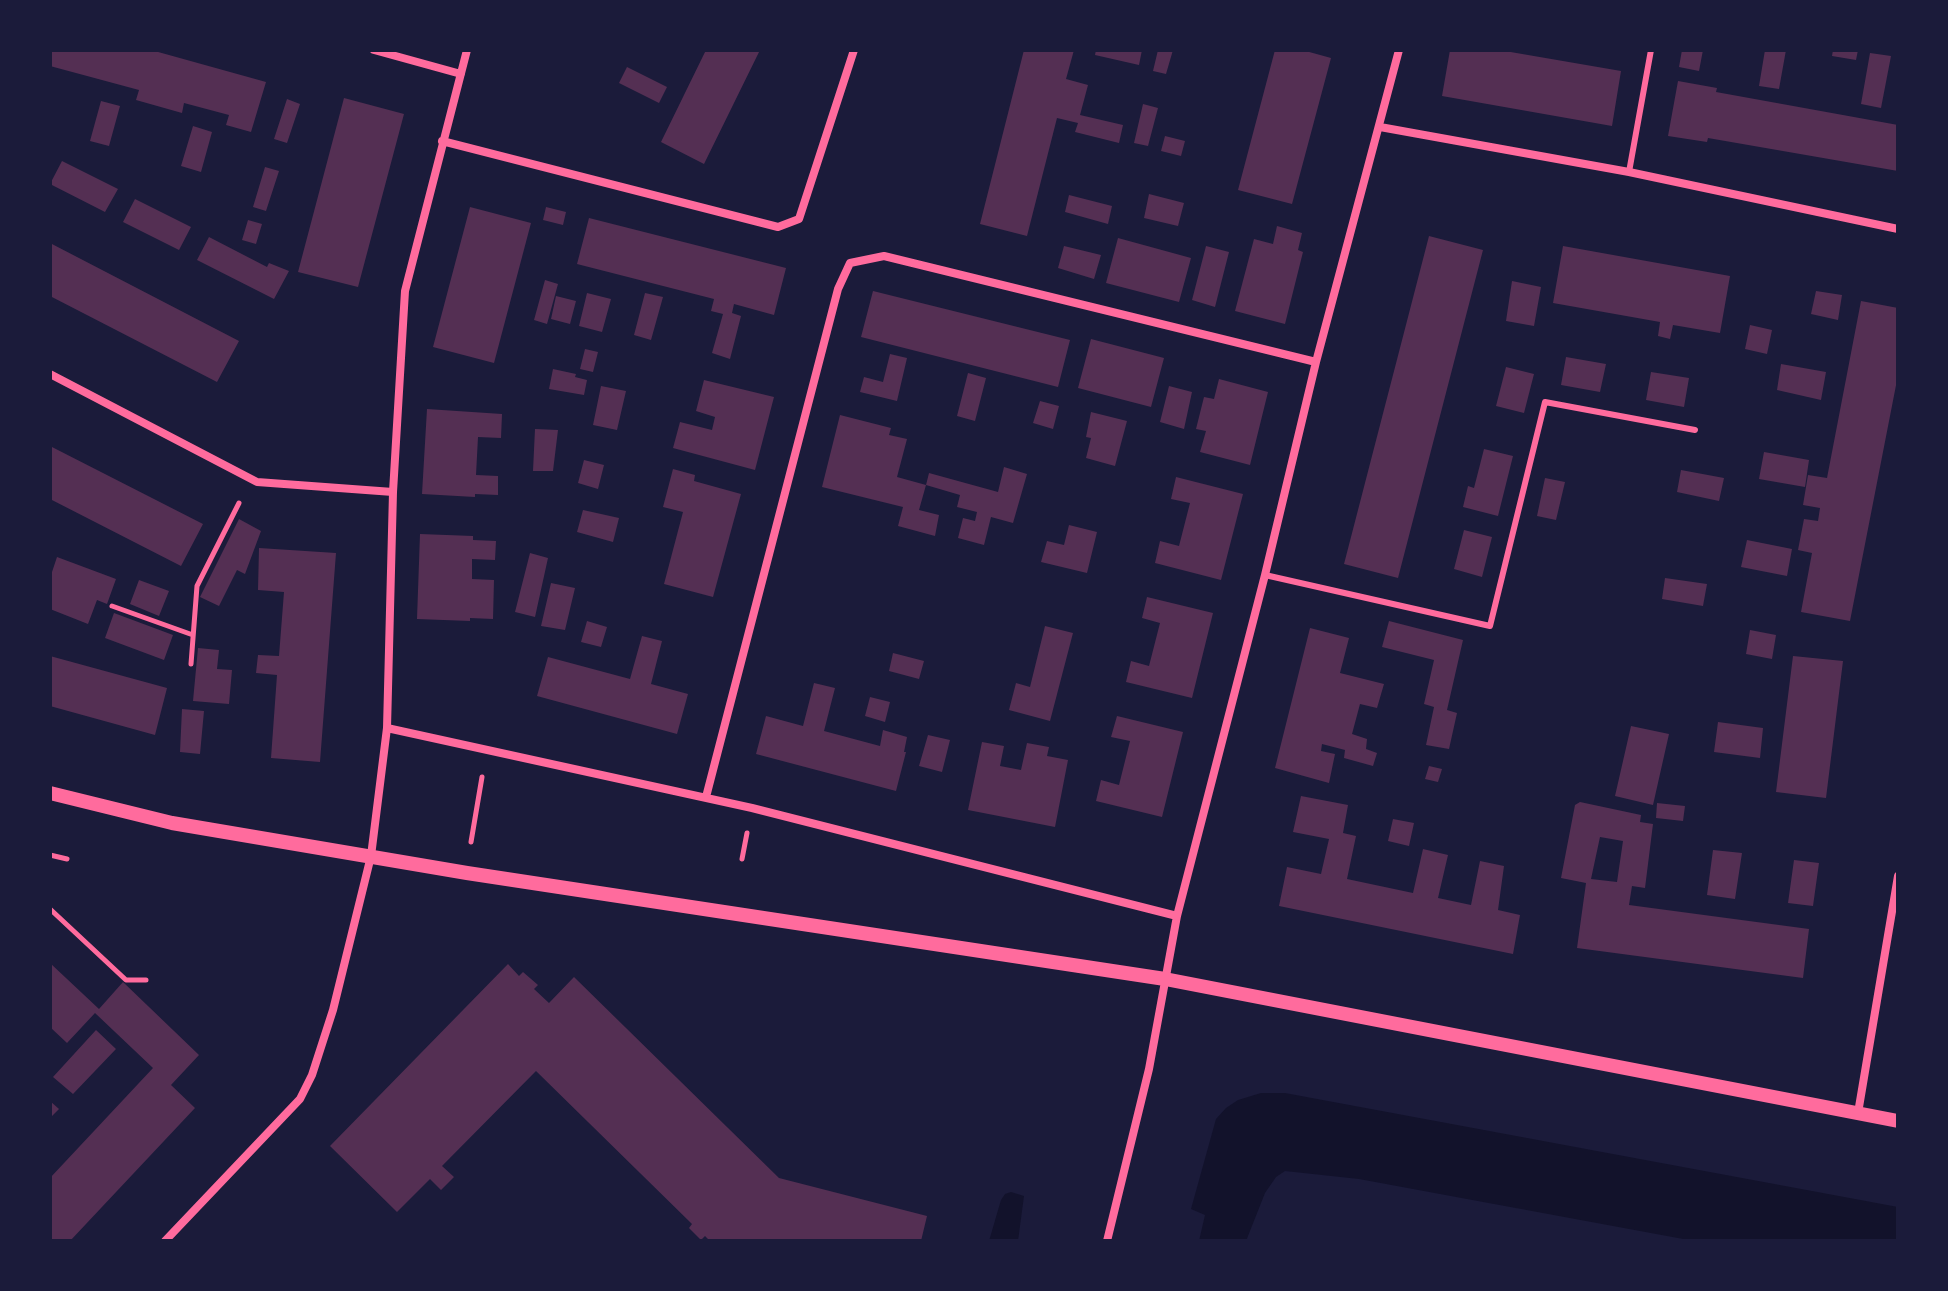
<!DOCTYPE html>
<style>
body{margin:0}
#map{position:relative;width:1948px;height:1291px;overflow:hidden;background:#1b1b3a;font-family:Signika,sans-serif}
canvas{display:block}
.frame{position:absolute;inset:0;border:52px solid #1b1b3a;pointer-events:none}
</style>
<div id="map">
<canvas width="1948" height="1291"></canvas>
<div class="frame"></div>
</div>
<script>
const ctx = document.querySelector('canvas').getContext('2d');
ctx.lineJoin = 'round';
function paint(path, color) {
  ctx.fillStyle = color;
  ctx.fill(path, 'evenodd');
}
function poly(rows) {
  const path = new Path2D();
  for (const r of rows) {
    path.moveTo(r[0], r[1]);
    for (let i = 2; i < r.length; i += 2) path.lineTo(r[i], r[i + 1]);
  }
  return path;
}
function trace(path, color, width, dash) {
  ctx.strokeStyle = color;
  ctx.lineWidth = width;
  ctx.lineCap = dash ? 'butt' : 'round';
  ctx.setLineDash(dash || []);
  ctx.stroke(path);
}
const water = poly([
 [1261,1093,1285,1093,1898,1207,1898,1241,1694,1241,1359,1179,1285,1171,1276,1177,1265,1193,1246,1241,1199,1241,1205,1215,1191,1209,1216,1119,1226,1108,1238,1100],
 [1011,1192,1024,1196,1018,1241,989,1241,1001,1200,1005,1194]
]);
const building = poly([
 [50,50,151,50,266,82,251,132,226,125,229,115,184,103,182,113,136,100,139,90,50,66],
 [706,50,760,50,704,164,661,142],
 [1024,50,1074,50,1066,79,1088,85,1080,115,1123,125,1119,143,1075,132,1078,123,1057,118,1027,236,980,224],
 [1096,50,1142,50,1139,65,1095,55],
 [1158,50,1173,50,1166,74,1153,71],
 [1275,50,1302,50,1331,58,1292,204,1238,190],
 [1450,50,1499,50,1621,71,1612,126,1442,96],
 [1682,50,1703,50,1699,71,1679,67],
 [1765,50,1786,50,1779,89,1759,86],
 [1833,50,1858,50,1856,60,1832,56],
 [1870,53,1891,56,1881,108,1861,104],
 [627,67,667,87,659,103,619,83],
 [1678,81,1717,88,1716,92,1898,125,1898,171,1708,138,1707,142,1668,136],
 [344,98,404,114,358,287,298,272],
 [287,99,300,104,287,143,274,139],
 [101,101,120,106,109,146,90,141],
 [1143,104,1158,108,1148,146,1134,143],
 [193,126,212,132,201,172,181,166],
 [1165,136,1185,141,1181,156,1161,151],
 [62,161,118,189,105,212,50,184],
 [265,167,279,171,266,211,253,207],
 [1149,194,1184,203,1178,226,1144,218],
 [1069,195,1112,206,1108,224,1065,212],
 [135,199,191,227,179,250,123,222],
 [470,207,531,223,494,363,433,347],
 [546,207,566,212,563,225,543,220],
 [589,218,786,268,774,315,734,304,732,313,741,316,730,359,712,353,723,314,711,311,714,299,577,264],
 [248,220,262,224,256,244,242,240],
 [1277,226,1302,233,1298,250,1303,252,1285,324,1235,311,1254,239,1273,244],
 [1429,236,1483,250,1398,578,1344,564],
 [209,237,267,267,269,263,289,271,274,299,197,260],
 [1118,238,1191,258,1179,302,1106,283],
 [50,243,239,341,217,382,50,296],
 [1064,246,1101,255,1094,279,1058,268],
 [1206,246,1229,252,1215,307,1192,300],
 [1563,246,1730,276,1720,333,1673,325,1670,339,1658,336,1660,322,1553,303],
 [545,280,558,284,547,324,534,320],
 [1512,281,1541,287,1534,326,1506,321],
 [873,291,1070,340,1058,387,861,337],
 [1816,291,1842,295,1838,320,1811,314],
 [587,293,611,299,602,332,579,326],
 [645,293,663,297,651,340,634,335],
 [556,296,576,301,570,324,551,319],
 [1861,301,1898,308,1898,375,1850,621,1801,612,1812,553,1798,550,1804,519,1818,521,1820,508,1803,505,1808,475,1827,478],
 [1750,325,1772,330,1767,354,1745,349],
 [1091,339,1164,358,1151,407,1078,388],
 [585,349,598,352,593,372,580,369],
 [890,354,907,358,897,401,860,392,864,377,883,382],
 [1566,357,1606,364,1600,392,1561,385],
 [1781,364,1826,372,1821,400,1777,390],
 [1506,367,1534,374,1524,413,1496,406],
 [553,369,576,374,575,377,587,380,584,395,549,389],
 [1651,372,1689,378,1684,407,1646,400],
 [968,373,986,378,975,421,957,416],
 [1219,379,1268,392,1250,465,1200,452,1206,431,1196,429,1204,397,1214,399],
 [704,380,774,397,755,470,673,448,680,422,712,430,715,417,696,411],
 [601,386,626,391,617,430,593,425],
 [1169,386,1192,392,1184,429,1160,422],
 [1040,401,1059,406,1053,429,1033,423],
 [427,409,502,414,501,438,478,437,476,475,498,476,498,495,475,494,475,497,422,494],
 [1091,412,1127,421,1115,466,1086,458,1091,438,1086,437],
 [840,415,891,428,889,435,907,439,897,477,926,485,919,510,939,515,935,536,898,526,903,507,822,487],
 [535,429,558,430,553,471,533,471],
 [50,446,203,524,181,566,50,499],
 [1484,449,1513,456,1498,516,1463,507,1468,486,1474,488],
 [1764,452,1809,460,1805,487,1759,479],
 [584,460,604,465,598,489,578,483],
 [1004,467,1027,474,1013,523,991,517,984,545,958,538,963,518,975,521,977,512,957,507,960,495,926,485,929,473,998,492],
 [673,469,695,475,694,481,741,494,713,597,664,584,683,512,663,507],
 [1681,470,1724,478,1719,501,1677,492],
 [1176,477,1243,494,1221,580,1155,563,1160,541,1179,546,1190,503,1171,499],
 [1545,478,1565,482,1556,520,1537,516],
 [583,510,619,518,613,542,577,532],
 [239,519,261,531,245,574,237,570,219,606,200,597],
 [1069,525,1097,532,1087,573,1041,562,1047,541,1064,545],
 [1464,530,1492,537,1482,577,1454,569],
 [420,534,473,536,473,540,496,541,495,560,472,559,472,579,494,580,493,619,470,618,470,621,417,619],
 [1747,540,1792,549,1787,576,1741,567],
 [259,548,336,553,320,762,271,758,277,675,256,673,258,655,279,656,284,592,258,590],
 [530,553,548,558,535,617,515,612],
 [57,557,116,579,107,604,97,600,88,624,50,609,50,578],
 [1665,578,1707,584,1703,606,1662,599],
 [139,580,169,591,159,616,130,604],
 [551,583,575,588,565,630,541,626],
 [1147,597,1213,613,1192,698,1126,682,1131,661,1149,666,1160,623,1142,618],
 [114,613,173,635,164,660,105,638],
 [587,621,607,627,601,647,581,642],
 [1389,621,1463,640,1447,710,1457,713,1449,749,1426,745,1434,707,1424,704,1434,660,1382,647],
 [1045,626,1073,633,1050,721,1009,710,1016,683,1030,687],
 [1310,628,1349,638,1340,673,1384,684,1377,708,1360,704,1352,734,1367,739,1366,749,1377,753,1373,766,1344,758,1345,750,1322,744,1321,751,1335,754,1329,783,1275,768],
 [1750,630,1776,635,1772,659,1746,654],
 [642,636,662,641,651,684,688,694,677,734,537,696,548,657,630,679],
 [198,648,219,650,217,669,232,670,229,704,193,701],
 [893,653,924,661,919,679,889,671],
 [50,656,167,688,155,735,50,706],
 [1793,656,1843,661,1826,798,1776,792],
 [814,683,835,688,824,731,880,746,883,730,907,737,904,752,906,752,896,791,756,754,766,716,803,726],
 [870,697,890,702,885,722,865,716],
 [182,709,204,711,200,754,180,752],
 [1117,716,1183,732,1162,817,1096,801,1101,780,1119,785,1130,741,1111,737],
 [1718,722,1763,728,1760,758,1714,752],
 [1631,726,1669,734,1653,805,1615,796],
 [928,735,950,740,942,772,919,766],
 [982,742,1004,746,1000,766,1021,770,1027,743,1049,747,1047,756,1068,760,1055,827,968,810],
 [1429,766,1442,769,1438,782,1425,779],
 [1301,796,1348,805,1343,833,1356,836,1347,879,1413,893,1423,849,1448,855,1438,898,1471,905,1480,861,1504,866,1498,910,1520,915,1513,954,1279,906,1287,867,1321,874,1329,839,1293,832],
 [1580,802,1641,815,1640,822,1653,824,1645,888,1632,886,1629,905,1809,929,1803,978,1577,948,1586,883,1561,878,1575,805],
 [1600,837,1623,841,1617,882,1591,879],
 [1657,803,1685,806,1683,821,1656,818],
 [1393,819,1414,823,1409,846,1388,841],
 [1713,850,1742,853,1735,899,1707,895],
 [1794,860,1819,863,1813,906,1788,903],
 [50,963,99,1009,123,982,199,1055,171,1085,195,1108,70,1241,50,1241,50,1178,153,1068,95,1013,67,1043,50,1027],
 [508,964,519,976,523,972,538,985,534,989,549,1003,574,977,779,1178,927,1216,921,1241,710,1241,705,1236,701,1240,689,1228,692,1224,536,1071,442,1166,454,1177,441,1190,430,1179,397,1212,330,1146],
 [96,1030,116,1049,73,1094,53,1077],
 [50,1101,59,1109,50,1118]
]);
const path = poly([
 [112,606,193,635],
 [191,664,197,586,239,503],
 [471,842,482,777],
 [50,855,67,859],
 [742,859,747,833],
 [50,909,126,980,146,980]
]);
const service = poly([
 [1629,172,1651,50],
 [1265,575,1490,626,1545,402,1695,430]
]);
const minor = poly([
 [374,50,461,74],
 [1380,127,1629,172,1898,229],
 [442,141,778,227,799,219,854,50],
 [50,374,257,482,393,492],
 [387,728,752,808,1177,916],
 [706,797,838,289,850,263,884,256,1316,362],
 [1858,1113,1898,876],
 [165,1241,300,1099,312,1075,333,1010,371,856,387,728,393,492,405,291,467,50],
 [1107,1241,1149,1069,1177,916,1265,575,1316,362,1399,50]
]);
const tertiary = poly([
 [50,793,172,823,467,873,1165,979,1898,1121]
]);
paint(water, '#12122b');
paint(building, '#542f53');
trace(path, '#ff6b9d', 5);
trace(service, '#ff6b9d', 6);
trace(minor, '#ff6b9d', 8);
trace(tertiary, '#ff6b9d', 14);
</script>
